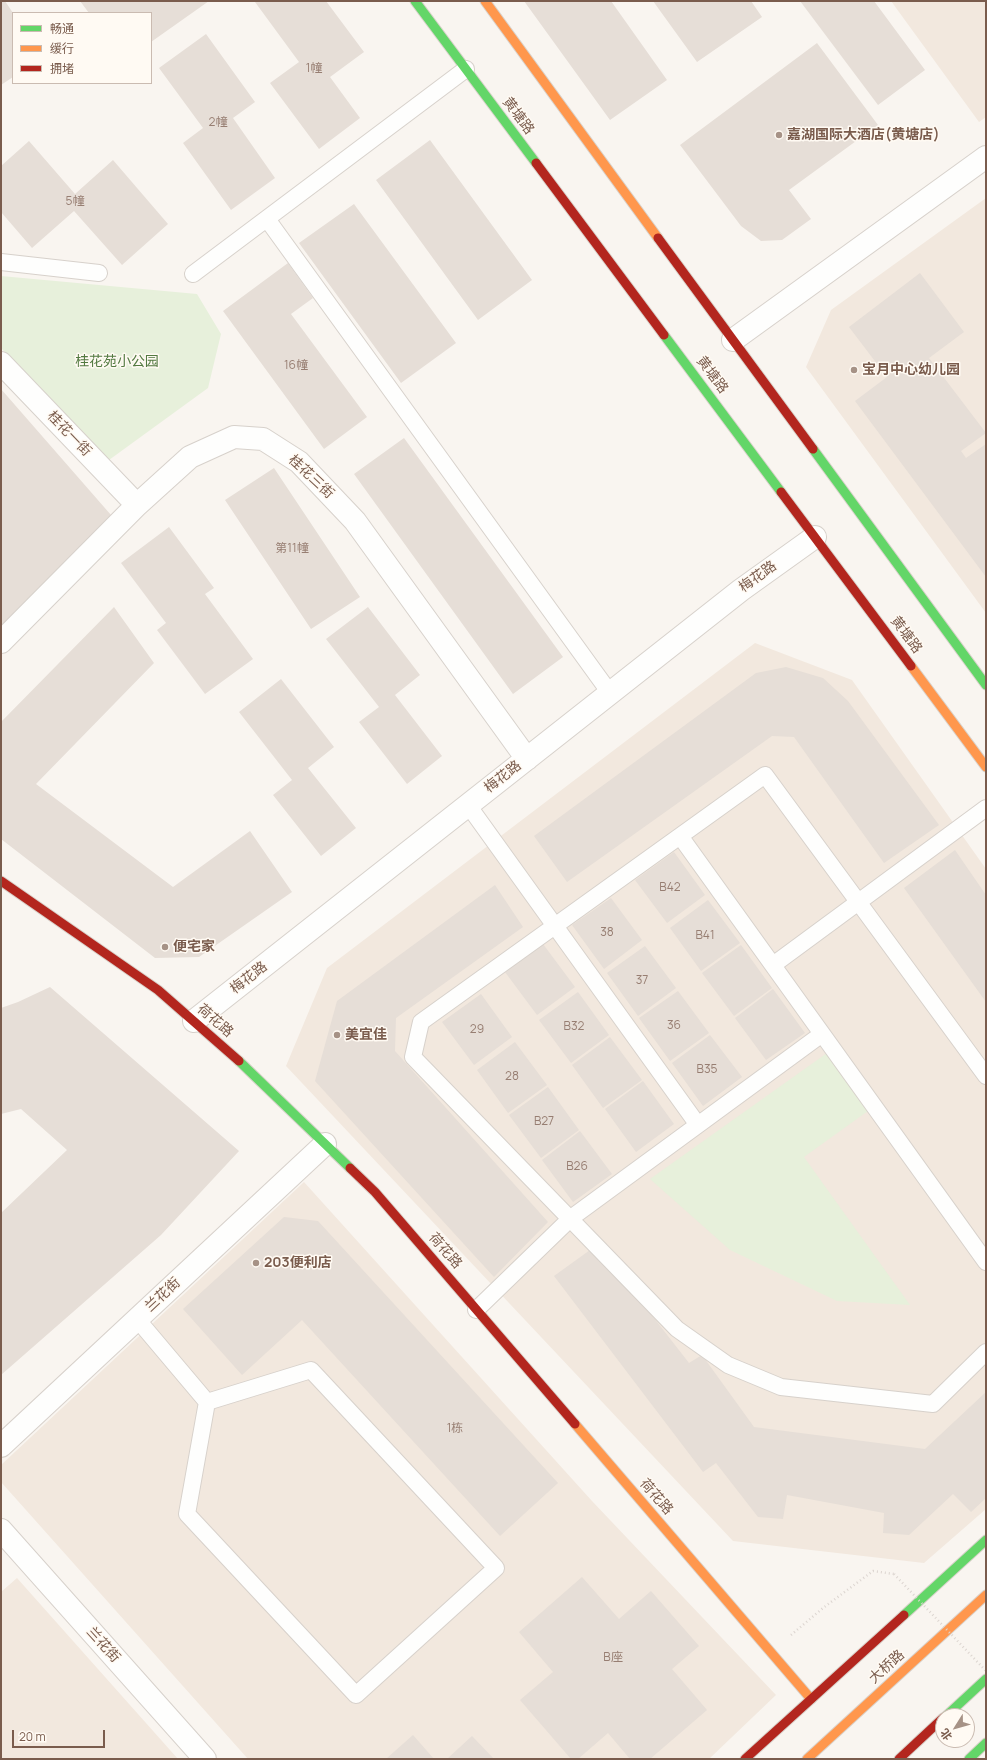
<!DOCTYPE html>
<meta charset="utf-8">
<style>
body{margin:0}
#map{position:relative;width:987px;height:1760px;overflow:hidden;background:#f9f5f0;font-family:Manrope,"Noto Sans SC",sans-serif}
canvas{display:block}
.frame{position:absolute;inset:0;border:2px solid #7a5c4d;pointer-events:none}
.legend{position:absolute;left:12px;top:12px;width:140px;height:72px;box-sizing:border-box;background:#fffaf3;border:1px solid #cabbb1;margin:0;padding:5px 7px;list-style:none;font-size:12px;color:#7a5c4d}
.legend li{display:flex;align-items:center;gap:8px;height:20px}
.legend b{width:20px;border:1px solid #cabbb1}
.north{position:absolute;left:935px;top:1708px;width:40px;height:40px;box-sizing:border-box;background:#fffaf3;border:1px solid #cabbb1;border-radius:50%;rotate:233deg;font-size:11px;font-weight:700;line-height:16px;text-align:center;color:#7a5c4d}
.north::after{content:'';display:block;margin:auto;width:14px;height:18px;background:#a69286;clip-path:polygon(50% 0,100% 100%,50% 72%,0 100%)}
.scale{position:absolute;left:12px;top:1730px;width:93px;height:18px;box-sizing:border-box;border:2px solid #7a5c4d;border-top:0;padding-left:5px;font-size:12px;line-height:14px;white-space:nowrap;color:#7a5c4d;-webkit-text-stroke:3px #fffaf3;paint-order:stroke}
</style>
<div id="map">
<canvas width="987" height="1760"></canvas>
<div class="frame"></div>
<ul class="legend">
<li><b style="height:5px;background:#63d668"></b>畅通</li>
<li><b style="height:5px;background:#ff974d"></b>缓行</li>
<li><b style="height:5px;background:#b3261e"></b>拥堵</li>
</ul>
<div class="north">北</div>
<div class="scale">20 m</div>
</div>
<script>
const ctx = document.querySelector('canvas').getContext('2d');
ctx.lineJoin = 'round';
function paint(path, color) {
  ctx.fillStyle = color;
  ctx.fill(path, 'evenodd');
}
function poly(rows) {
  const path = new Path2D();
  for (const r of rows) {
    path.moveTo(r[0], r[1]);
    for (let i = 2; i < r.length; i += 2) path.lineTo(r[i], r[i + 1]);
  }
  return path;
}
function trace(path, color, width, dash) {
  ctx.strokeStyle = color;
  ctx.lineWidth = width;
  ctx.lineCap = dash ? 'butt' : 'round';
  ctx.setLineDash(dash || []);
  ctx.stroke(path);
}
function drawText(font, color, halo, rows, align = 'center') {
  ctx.font = font + ' Manrope,"Noto Sans SC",sans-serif';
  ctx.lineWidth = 3;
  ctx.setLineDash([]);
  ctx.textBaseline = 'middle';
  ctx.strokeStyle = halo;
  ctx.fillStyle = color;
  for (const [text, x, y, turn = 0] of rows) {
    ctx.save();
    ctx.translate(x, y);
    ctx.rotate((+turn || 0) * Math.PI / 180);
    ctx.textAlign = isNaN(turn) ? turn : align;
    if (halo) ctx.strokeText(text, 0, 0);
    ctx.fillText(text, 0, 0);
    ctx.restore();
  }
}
const residential = poly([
 [891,1,986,1,986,117,979,122],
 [986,198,986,613,806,367,831,310],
 [755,643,852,680,986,869,986,1509,924,1563,733,1541,286,1066,327,968],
 [304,1182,592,1501,776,1695,709,1759,248,1759,1,1482,1,1465],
 [17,1578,178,1759,1,1759,1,1592]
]);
const green = poly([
 [1,276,197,294,221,334,208,388,109,460,1,348],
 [827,1053,868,1111,804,1157,910,1305,837,1301,730,1250,650,1179]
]);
const building = poly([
 [1,1,5,1,13,13,13,77,1,85],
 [80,1,209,1,151,42,151,13,89,13],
 [257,1,326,1,364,52,330,77,360,118,319,149,270,83,299,62,255,2],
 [524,1,611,1,667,80,610,120],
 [653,1,751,1,762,17,697,62],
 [800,1,874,1,925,70,878,105],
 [206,34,255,102,233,118,275,178,231,210,183,143,203,128,159,68],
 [817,43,878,125,789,190,811,219,782,240,761,241,741,226,680,145],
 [430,140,532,280,478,320,376,180],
 [29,141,75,194,113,160,168,224,122,265,74,211,32,248,1,212,1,166],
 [354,204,456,343,401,383,299,243],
 [288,263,313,298,291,314,367,417,324,449,223,311],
 [920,273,964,332,929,358,986,433,961,451,966,458,986,444,986,577,855,401,887,377,849,327],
 [1,389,111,515,1,626],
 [404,438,563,657,513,694,354,474],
 [274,468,360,597,311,629,225,500],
 [169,527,214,588,205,594,253,659,205,694,157,630,166,623,121,563],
 [114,607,154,663,36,784,173,887,250,831,292,892,199,957,155,958,1,839,1,722],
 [368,607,420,675,395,695,442,756,407,784,359,722,379,707,326,639],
 [786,667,823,678,848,701,939,825,884,863,794,737,772,736,567,882,534,836,756,673],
 [281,679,334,747,308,768,356,828,321,856,273,795,292,780,239,712],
 [955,850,986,895,986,1002,904,888],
 [674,852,705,895,667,923,635,880],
 [495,885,523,927,396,1018,395,1051,548,1222,494,1277,315,1081,337,1001],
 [611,898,642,940,604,969,572,925],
 [708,900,740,943,701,971,670,928],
 [543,944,575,987,537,1015,505,972],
 [741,945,772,988,734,1016,702,973],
 [645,946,676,988,638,1016,607,973],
 [50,987,239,1151,161,1235,1,1375,1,1213,67,1150,21,1109,1,1114,1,1008,18,1002],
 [773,989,805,1033,766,1060,735,1018],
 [678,991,709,1033,670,1061,639,1018],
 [578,992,609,1035,571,1063,539,1020],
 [481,994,512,1037,474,1065,442,1022],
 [710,1035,742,1077,703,1106,672,1063],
 [610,1037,642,1080,603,1108,572,1065],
 [515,1042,547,1085,508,1113,477,1070],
 [643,1081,674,1124,636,1152,605,1109],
 [548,1087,579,1130,541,1158,509,1115],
 [580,1131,612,1174,573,1202,542,1160],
 [284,1217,318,1221,558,1483,500,1536,302,1320,242,1375,183,1309],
 [597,1245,689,1363,702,1355,754,1427,925,1449,986,1392,986,1498,971,1512,953,1494,909,1535,883,1533,884,1513,787,1495,783,1519,758,1517,716,1463,703,1472,554,1276],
 [582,1577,619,1619,651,1591,699,1646,672,1669,707,1710,650,1759,630,1759,608,1733,578,1759,571,1759,520,1700,553,1672,519,1632],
 [413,1735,434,1759,386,1759],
 [472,1736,494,1759,447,1759]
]);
const path = poly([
 [791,1635,823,1608,873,1571,894,1574]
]);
const lane = poly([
 [267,219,610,693],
 [1,262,99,273],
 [193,274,466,69],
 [468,805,698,1125],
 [680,836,986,1262],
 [773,965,986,808],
 [986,1076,765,775,421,1022,413,1057,677,1329,728,1365,781,1387,933,1404,986,1352],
 [476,1310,571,1218,822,1034],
 [137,1319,207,1402,187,1514,356,1695,496,1568,311,1370,207,1402]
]);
const street = poly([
 [733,340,986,157],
 [1,363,137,505],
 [1,642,137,505,190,457,234,437,263,439,299,462,355,521,527,759],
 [194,1021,741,590,815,537],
 [1,1446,325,1144],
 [1,1530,205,1759]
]);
const fast = poly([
 [415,1,536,163],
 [664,335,781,492],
 [813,449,986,685],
 [239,1061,350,1168],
 [904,1615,986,1540],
 [946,1716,986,1679],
 [969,1759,986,1743]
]);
const slow = poly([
 [485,1,658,238],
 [911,666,986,767],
 [575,1424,811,1699],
 [807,1759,986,1595]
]);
const jam = poly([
 [536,163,664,335],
 [658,238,813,449],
 [781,492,911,666],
 [1,881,158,990,239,1061],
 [350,1168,375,1192,575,1424],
 [745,1759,904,1615],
 [899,1759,943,1718]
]);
const pathBridge = poly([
 [894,1574,986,1671]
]);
const markers = [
 [779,135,4,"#a69286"],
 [854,370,4,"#a69286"],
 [165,947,4,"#a69286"],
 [337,1035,4,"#a69286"],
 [256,1263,4,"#a69286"]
];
const numberNames = [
 ["1幢",314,69],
 ["2幢",218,123],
 ["5幢",75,202],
 ["16幢",296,366],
 ["第11幢",292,549],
 ["B42",670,888],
 ["38",607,933],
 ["B41",705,936],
 ["37",642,981],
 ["36",674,1026],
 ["B32",574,1027],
 ["29",477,1030],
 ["B35",707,1070],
 ["28",512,1077],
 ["B27",544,1122],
 ["B26",577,1167],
 ["1栋",455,1429],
 ["B座",613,1658]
];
const streetNames = [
 ["黄塘路",518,116,53],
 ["黄塘路",712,375,53],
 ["桂花一街",69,434,46],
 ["桂花三街",311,477,43],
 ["梅花路",758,577,-36],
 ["黄塘路",906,635,53],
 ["梅花路",503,777,-38],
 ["梅花路",249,978,-38],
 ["荷花路",215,1021,41],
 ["荷花路",445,1251,49],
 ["兰花街",163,1295,-43],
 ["荷花路",656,1497,49],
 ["兰花街",103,1645,48],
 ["大桥路",887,1667,-42]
];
const poiNames = [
 ["嘉湖国际大酒店(黄塘店)",787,135],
 ["宝月中心幼儿园",862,370],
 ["便宅家",173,947],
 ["美宜佳",345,1035],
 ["203便利店",264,1263]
];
const parkNames = [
 ["桂花苑小公园",117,362]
];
paint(residential, '#f2e8de');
paint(green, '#e7f0db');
paint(building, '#e6ded7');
trace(lane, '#d7d1cb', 18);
trace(street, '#d7d1cb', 24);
trace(fast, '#d9d2cb', 11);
trace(slow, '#d9d2cb', 11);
trace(jam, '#d9d2cb', 11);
trace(path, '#dcd5d0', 2.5, [1, 3]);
trace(lane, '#fefefd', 16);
trace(street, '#fefefd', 22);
trace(fast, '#63d668', 9);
trace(slow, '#ff974d', 9);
trace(jam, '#b3261e', 9);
trace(pathBridge, '#dcd5d0', 2.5, [1, 3]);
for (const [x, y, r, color] of markers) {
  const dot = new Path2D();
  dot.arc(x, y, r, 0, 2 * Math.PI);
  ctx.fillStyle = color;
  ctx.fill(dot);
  trace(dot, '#fffaf3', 1.5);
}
drawText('12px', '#977e72', null, numberNames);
drawText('14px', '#7a5c4d', '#fffaf3', streetNames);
drawText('bold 14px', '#7a5c4d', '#fffaf3', poiNames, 'left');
drawText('14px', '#537a41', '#fffaf3', parkNames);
</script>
